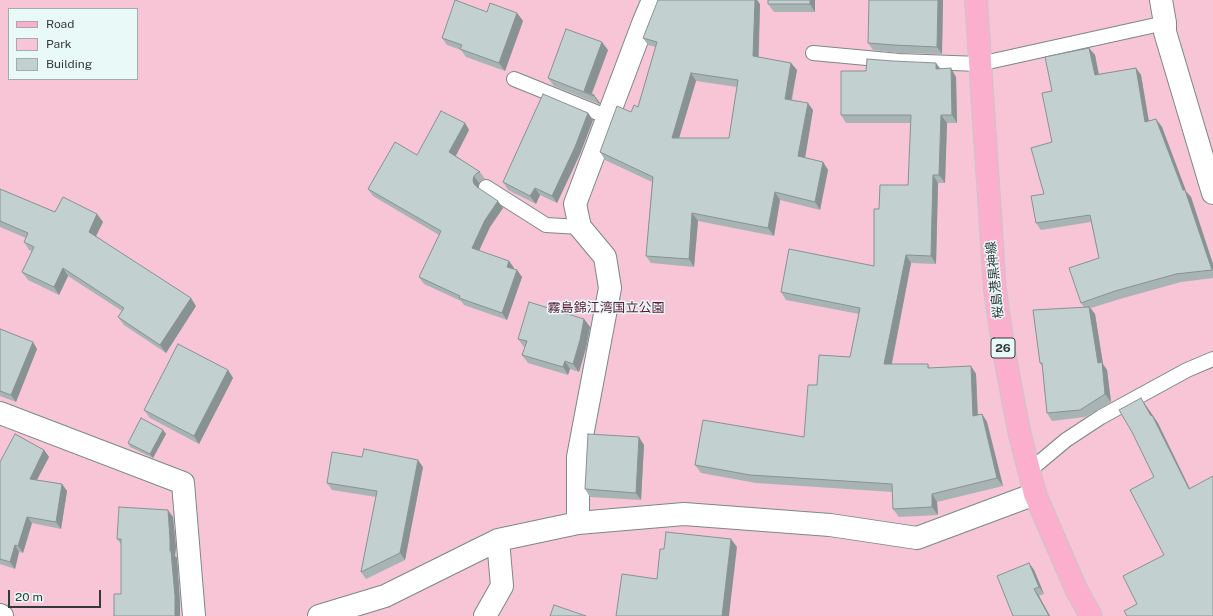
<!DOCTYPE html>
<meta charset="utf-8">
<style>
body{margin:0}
#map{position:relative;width:1213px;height:616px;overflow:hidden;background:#dcebea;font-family:"Public Sans",sans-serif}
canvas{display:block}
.legend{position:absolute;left:8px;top:8px;width:130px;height:72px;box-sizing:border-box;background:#e9f9f7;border:1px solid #a0adab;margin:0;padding:5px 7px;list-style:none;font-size:12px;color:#333a39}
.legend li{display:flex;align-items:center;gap:8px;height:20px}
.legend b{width:20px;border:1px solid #a0adab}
.scale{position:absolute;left:8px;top:590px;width:93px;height:18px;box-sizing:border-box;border:2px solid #333a39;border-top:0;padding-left:5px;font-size:12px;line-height:14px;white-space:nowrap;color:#333a39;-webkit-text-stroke:3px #e9f9f7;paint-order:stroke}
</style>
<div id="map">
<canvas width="1213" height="616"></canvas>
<ul class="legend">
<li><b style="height:5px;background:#fbafcd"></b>Road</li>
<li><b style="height:11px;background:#f8c5d6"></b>Park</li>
<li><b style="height:11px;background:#c2d1d0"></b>Building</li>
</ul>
<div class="scale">20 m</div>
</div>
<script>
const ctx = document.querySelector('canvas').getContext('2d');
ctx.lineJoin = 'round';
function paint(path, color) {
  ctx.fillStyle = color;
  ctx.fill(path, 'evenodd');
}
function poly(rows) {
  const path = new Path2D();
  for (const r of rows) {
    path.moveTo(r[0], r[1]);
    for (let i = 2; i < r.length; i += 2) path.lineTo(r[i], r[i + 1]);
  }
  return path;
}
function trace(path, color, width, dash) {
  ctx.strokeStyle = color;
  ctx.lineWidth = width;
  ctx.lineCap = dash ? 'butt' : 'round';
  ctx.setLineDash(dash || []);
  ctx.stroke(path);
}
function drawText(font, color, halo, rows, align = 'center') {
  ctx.font = font + ' "Public Sans","Noto Sans JP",sans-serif';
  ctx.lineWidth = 3;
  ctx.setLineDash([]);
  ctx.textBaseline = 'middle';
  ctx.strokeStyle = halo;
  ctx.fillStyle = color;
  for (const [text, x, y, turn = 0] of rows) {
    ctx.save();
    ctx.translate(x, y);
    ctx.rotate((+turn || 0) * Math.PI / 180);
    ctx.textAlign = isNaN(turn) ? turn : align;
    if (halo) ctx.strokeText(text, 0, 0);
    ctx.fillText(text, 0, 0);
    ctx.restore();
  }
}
const green = poly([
 [0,0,1213,0,1213,616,0,616],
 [9,9,137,9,137,79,9,79]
]);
const service = poly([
 [813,53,899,61,979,64,1165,23],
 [514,79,608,117],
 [486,187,546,225,580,227],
 [1029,471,1066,440,1101,417,1187,370,1213,359]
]);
const minor = poly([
 [1161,0,1165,23,1165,32,1213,193],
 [0,413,183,483,194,616],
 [578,523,578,457,610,288,605,257,580,227,575,204,644,21,653,0],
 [0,615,2,616],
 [319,616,385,596,498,540,578,523,684,514,830,525,917,538,1035,494],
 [485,616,502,586,498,540]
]);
const primary = poly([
 [976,0,995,290,1004,352,1019,431,1035,494,1076,589,1091,616]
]);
const wall = poly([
 [815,0,815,12,774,12,768,4],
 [943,0,942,54,900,53,873,50,868,43],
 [760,4,759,57,791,63,797,70,792,100,813,110,805,158,823,162,828,170,820,210,780,200,774,236,698,221,694,267,651,263,646,256,652,182,605,160,600,152,631,112,638,107,656,47,648,45,643,38],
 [696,81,737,87,729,138,679,138],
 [487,12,517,13,523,21,505,71,466,57,461,50,447,45,442,38],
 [1089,48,1095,55,1099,74,1136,68,1141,75,1149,121,1156,119,1162,127,1185,190,1191,197,1213,264,1213,278,1181,282,1120,299,1091,308,1095,314,1103,364,1107,370,1111,402,1085,417,1052,421,1047,413,1042,366,1040,363,1084,307,1081,303,1099,258,1091,222,1041,230,1036,223,1044,194,1052,142,1052,91],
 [608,50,592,94,594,95,600,103,599,104,554,86,548,78],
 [940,69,956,77,957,123,947,123,945,183,938,183,936,264,911,263,892,364,928,364,930,368,971,366,976,374,978,415,982,414,987,422,1003,486,937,502,938,515,899,517,893,509,893,492,756,483,701,473,695,465,804,437,817,385,850,357,859,314,786,300,781,292,874,266,879,209,908,185,911,123,846,123,841,115,866,71],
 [588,113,593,120,580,154,557,203,540,195,536,204,508,190,503,182],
 [465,123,469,130,456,156,480,172,485,179,482,180,479,183,478,188,503,208,490,227,479,251,509,261,514,268,514,269,517,270,522,277,507,320,464,305,461,301,424,284,419,277,439,235,373,196,368,189],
 [0,189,55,212,97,214,103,222,96,236,196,306,166,353,124,325,118,317,122,311,68,276,59,295,28,280,22,272,32,251,29,250,24,242,26,238,0,227],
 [584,319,590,327,586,348,579,372,570,369,568,375,528,363,522,355,525,347,524,347,518,339],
 [0,329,33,342,37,349,16,402,0,396],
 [228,370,233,378,199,444,150,418,144,410],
 [163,430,166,434,153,458,130,447,128,443],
 [644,445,641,500,590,497,585,489],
 [44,450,49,457,37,480,62,484,67,491,61,529,32,523,23,553,19,552,15,569,0,564,0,462],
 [423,467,405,560,366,579,361,572,376,497,332,490,327,483],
 [173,517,176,547,175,556,177,558,180,603,180,616,114,616,121,594,121,544,117,539],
 [1029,563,1034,570,1044,594,1039,596,1050,616,1013,616]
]);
const shadedWall = poly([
 [755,0,757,0,760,4,758,64,753,56],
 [810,0,815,0,815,12,810,4],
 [938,0,943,0,942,54,937,47],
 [517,13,523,21,505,71,499,63],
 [602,42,608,50,591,95,584,91],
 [1089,48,1095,55,1100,82,1095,75],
 [791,63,797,70,790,106,785,99],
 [936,63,942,71,936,69],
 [951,68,956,77,957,123,952,115],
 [1136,68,1141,75,1150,129,1145,122],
 [691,73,696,81,677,145,672,138],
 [594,95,600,103,599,104,594,96],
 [808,103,813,110,804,164,798,156],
 [588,113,593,120,580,154,557,203,552,196],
 [941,115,947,123,945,183,939,175],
 [1156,119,1162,127,1188,196,1185,190,1191,197,1213,264,1213,271],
 [465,123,469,130,454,159,449,152],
 [823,162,828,170,820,210,815,202],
 [933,175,938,183,936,264,931,256],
 [474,176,479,183,478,187,479,191,474,184,473,180],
 [535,188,540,195,536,204,530,196],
 [775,192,780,200,774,236,768,228],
 [498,201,503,208,490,227,477,255,472,248,485,220],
 [692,213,698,221,694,267,689,259],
 [97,214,103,222,94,240,89,232],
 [906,255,911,263,890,372,884,364],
 [509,261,514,268,512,274,507,267],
 [63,268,68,276,59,295,54,287],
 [517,270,522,277,507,320,502,313],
 [191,298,196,306,166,353,160,345],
 [1089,307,1095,314,1103,364,1107,370,1111,402,1105,394,1098,363],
 [584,319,590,327,586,348,579,372,573,364],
 [33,342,37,349,16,402,11,395],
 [565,361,570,369,568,375,563,367],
 [971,366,976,374,978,424,973,416],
 [228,370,233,378,199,444,194,436],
 [1141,398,1158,423,1194,497,1189,489,1151,416],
 [982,414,987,422,1003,486,997,478],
 [163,430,166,434,153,458,150,454],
 [639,437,644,445,641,500,636,493],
 [44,450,49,457,34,485,30,479],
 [418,460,423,467,405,560,400,553],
 [62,484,67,491,61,529,56,522],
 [932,494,937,502,938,515,932,507],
 [168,510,173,517,176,547,175,556,177,558,180,603,180,616,175,616,170,551],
 [27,517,32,523,23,553,18,546],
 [731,539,737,547,729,616,722,616],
 [15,545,19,552,15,569,10,562],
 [1029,563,1034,570,1044,594,1039,587],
 [1034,589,1039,596,1050,616,1049,616]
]);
const building = poly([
 [455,0,487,12,490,3,517,13,499,63,460,49,462,45,442,38,455,0],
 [658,0,755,0,753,56,791,63,785,99,808,103,798,156,823,162,815,202,775,192,768,228,692,213,689,259,646,256,653,177,600,152,617,106,631,112,634,105,638,107,657,42,643,38,658,0],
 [691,73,738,80,729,138,672,138,691,73],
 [768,0,810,0,810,4,768,4,768,0],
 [869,0,938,0,937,47,894,45,868,43,869,0],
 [566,29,602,42,584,91,594,95,594,96,548,78,566,29],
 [1089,48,1095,75,1136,68,1145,122,1156,119,1183,190,1185,190,1212,270,1176,274,1115,291,1081,303,1069,268,1099,258,1090,215,1036,223,1031,196,1044,194,1031,148,1052,142,1042,93,1052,91,1045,57,1089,48],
 [867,59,893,61,936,63,936,69,951,68,952,115,941,115,939,175,933,175,931,256,906,255,884,364,928,364,928,368,971,366,973,416,982,414,997,478,932,494,932,507,893,509,892,484,750,475,695,465,703,420,804,437,808,385,817,385,819,355,850,357,860,308,781,292,789,249,874,266,874,209,879,209,880,185,908,185,911,115,841,115,841,71,866,71,867,59],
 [543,94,588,113,575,147,552,196,535,188,530,196,503,182,543,94],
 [441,111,465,123,449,152,480,172,477,173,474,176,473,180,474,184,477,187,498,201,485,220,472,248,509,261,507,267,517,270,502,313,459,298,460,296,419,277,441,231,368,189,395,142,417,155,441,111],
 [0,189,55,212,63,197,97,214,89,232,191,298,160,345,118,317,124,308,63,268,54,287,22,272,34,247,24,242,28,233,0,221,0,189],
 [529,302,584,319,580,340,573,364,565,361,563,367,522,355,527,341,518,339,529,302],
 [1089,307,1098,363,1102,362,1105,394,1080,410,1047,413,1042,363,1040,363,1033,310,1089,307],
 [0,329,33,342,11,395,0,391,0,329],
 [178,344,228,370,194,436,144,410,178,344],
 [1141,398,1151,416,1152,415,1189,489,1213,476,1213,616,1127,616,1124,611,1137,604,1123,576,1164,555,1130,490,1154,477,1132,432,1119,410,1141,398],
 [141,418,163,430,150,454,128,443,141,418],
 [15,434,44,450,30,479,62,484,56,522,27,517,18,546,15,545,10,562,0,559,0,462,15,434],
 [588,434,639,437,636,493,585,489,588,434],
 [364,449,418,460,400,553,361,572,377,491,327,483,332,452,362,457,364,449],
 [119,507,168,510,170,539,170,551,171,551,175,596,175,616,114,616,114,594,121,594,121,539,117,539,119,507],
 [666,532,731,539,722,616,616,616,622,574,657,579,660,549,664,549,666,532],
 [1029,563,1039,587,1034,589,1049,616,1013,616,997,576,1029,563],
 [554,605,586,616,550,616,554,605]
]);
const shields = [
 [1003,348,24]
];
const shieldNames = [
 ["26",1003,348]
];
const streetNames = [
 ["桜島港黒神線",995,280,-96]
];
const parkNames = [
 ["霧島錦江湾国立公園",606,308]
];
paint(green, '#f8c5d6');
trace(service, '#7a8887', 16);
trace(minor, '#7a8887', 24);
trace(primary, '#c6c8c8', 24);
trace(service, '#fff', 14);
trace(minor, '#fff', 22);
trace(primary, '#fbafcd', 22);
paint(wall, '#a7b4b3');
paint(shadedWall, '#889292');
paint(building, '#c2d1d0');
trace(building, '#889292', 1);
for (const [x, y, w] of shields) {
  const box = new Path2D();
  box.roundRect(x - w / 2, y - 10, w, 20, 3);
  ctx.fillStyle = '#e9f9f7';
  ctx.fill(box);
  trace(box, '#333a39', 1);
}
drawText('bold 12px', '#333a39', null, shieldNames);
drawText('13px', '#333a39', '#e9f9f7', streetNames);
drawText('13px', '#5d1637', '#e9f9f7', parkNames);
</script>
